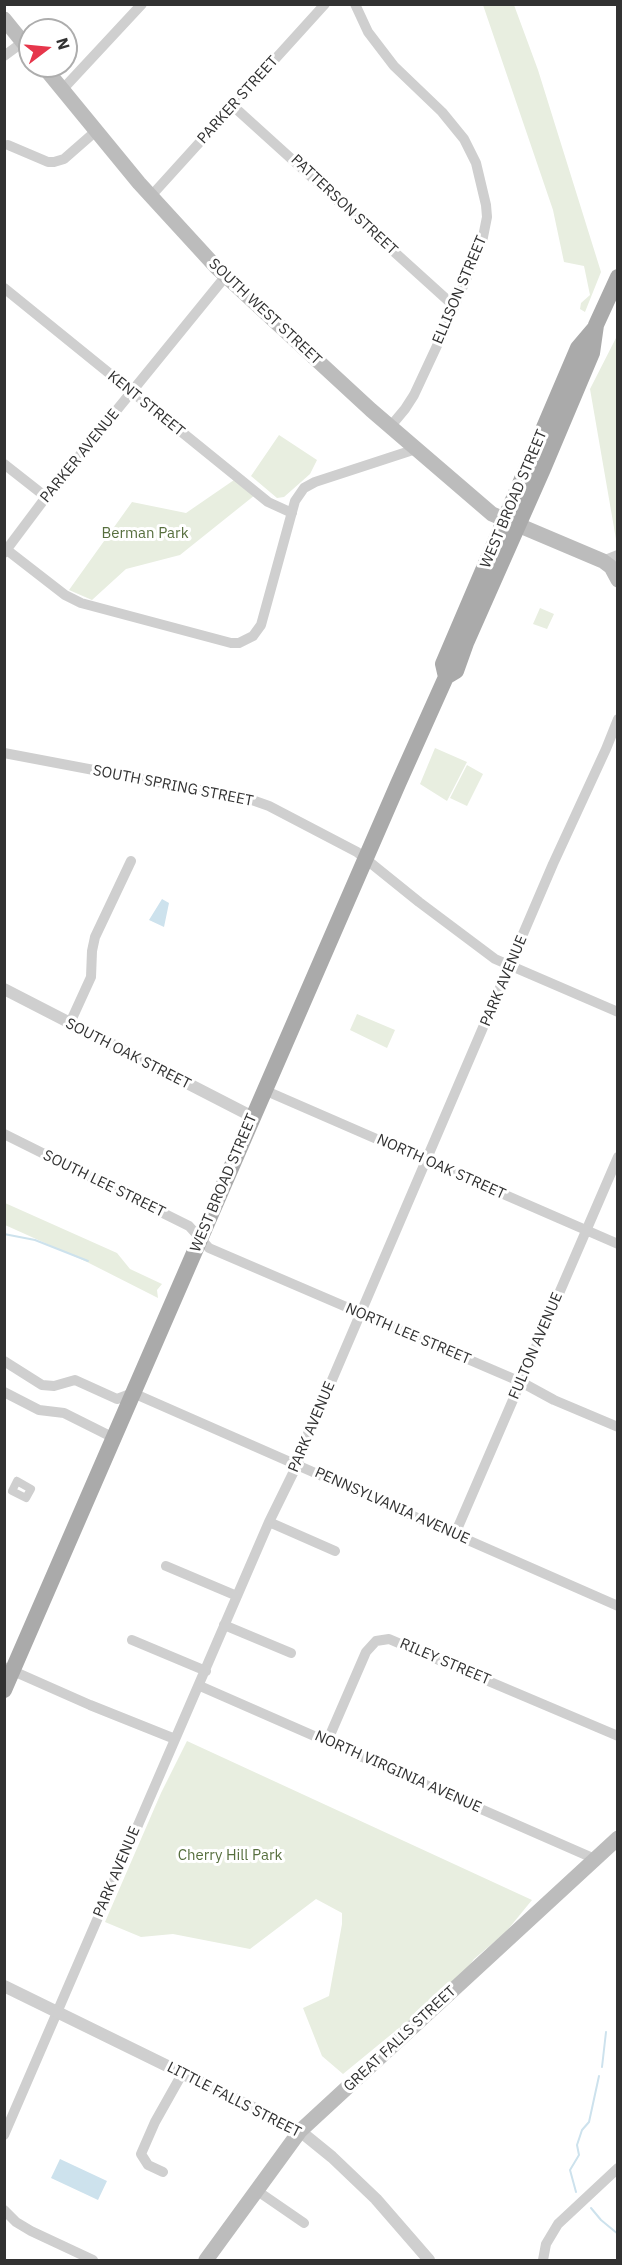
<!DOCTYPE html>
<style>
body{margin:0}
#map{position:relative;width:622px;height:2265px;overflow:hidden;background:#fff;font-family:"IBM Plex Sans",sans-serif}
canvas{display:block}
.frame{position:absolute;inset:0;border:6px solid #323232;pointer-events:none}
.north{position:absolute;left:18px;top:18px;width:60px;height:60px;box-sizing:border-box;background:#fff;border:2px solid #adadad;border-radius:50%;rotate:74deg;font-size:16px;font-weight:700;line-height:24px;text-align:center;color:#323232}
.north::after{content:'';display:block;margin:auto;width:21px;height:27px;background:#e6364b;clip-path:polygon(50% 0,100% 100%,50% 72%,0 100%)}
</style>
<div id="map">
<canvas width="622" height="2265"></canvas>
<div class="frame"></div>
<div class="north">N</div>
</div>
<script>
const ctx = document.querySelector('canvas').getContext('2d');
ctx.lineJoin = 'round';
function paint(path, color) {
  ctx.fillStyle = color;
  ctx.fill(path, 'evenodd');
}
function poly(rows) {
  const path = new Path2D();
  for (const r of rows) {
    path.moveTo(r[0], r[1]);
    for (let i = 2; i < r.length; i += 2) path.lineTo(r[i], r[i + 1]);
  }
  return path;
}
function trace(path, color, width, dash) {
  ctx.strokeStyle = color;
  ctx.lineWidth = width;
  ctx.lineCap = dash ? 'butt' : 'round';
  ctx.setLineDash(dash || []);
  ctx.stroke(path);
}
function drawText(font, color, halo, rows, align = 'center') {
  ctx.font = font + ' "IBM Plex Sans",sans-serif';
  ctx.lineWidth = 6;
  ctx.setLineDash([]);
  ctx.textBaseline = 'middle';
  ctx.strokeStyle = halo;
  ctx.fillStyle = color;
  for (const [text, x, y, turn = 0] of rows) {
    ctx.save();
    ctx.translate(x, y);
    ctx.rotate((+turn || 0) * Math.PI / 180);
    ctx.textAlign = isNaN(turn) ? turn : align;
    if (halo) ctx.strokeText(text, 0, 0);
    ctx.fillText(text, 0, 0);
    ctx.restore();
  }
}
const green = poly([
 [483,5,514,5,538,70,601,272,585,312,580,309,581,303,590,295,584,266,564,262,553,210],
 [617,336,618,337,617,545,590,389],
 [279,435,317,460,310,474,301,482,284,497,277,498,251,476],
 [234,480,255,495,180,555,126,569,92,600,69,590,132,502,186,513],
 [540,608,554,614,547,629,533,624],
 [435,748,467,762,447,801,420,784],
 [467,765,483,774,467,806,450,798],
 [357,1014,395,1030,387,1048,350,1030],
 [5,1203,117,1253,130,1269,162,1284,157,1290,158,1298,85,1261,5,1225],
 [187,1741,532,1900,505,1933,474,1959,467,1969,404,2026,399,2028,343,2074,322,2056,303,2008,329,1996,342,1924,342,1913,316,1899,250,1949,173,1934,141,1937,105,1922,161,1793]
]);
const water = poly([
 [162,899,169,903,164,927,149,920],
 [60,2159,107,2181,98,2200,51,2178]
]);
const stream = poly([
 [4,1234,35,1240,88,1261],
 [602,2067,606,2032],
 [576,2192,570,2170,579,2155,577,2145,582,2130,589,2122,599,2076],
 [591,2208,601,2220,618,2234]
]);
const pedestrian = poly([
 [17,1481,31,1489,26,1498,12,1491,17,1481]
]);
const minor = poly([
 [355,4,368,32,394,66,442,112,464,139,476,163,486,205,487,217,482,242,442,335,414,395,405,409,390,427],
 [4,56,23,42],
 [62,90,142,4],
 [233,106,454,306],
 [8,145,48,162,54,162,64,159,96,131],
 [151,196,325,4],
 [4,288,268,502,292,513],
 [4,464,46,497],
 [7,550,65,595,81,603,231,643,239,643,253,636,261,625,295,501,304,488,315,482,416,449],
 [4,553,46,497,225,277],
 [603,561,618,555],
 [4,753,252,800,269,806,357,852,419,902,495,959,618,1012],
 [70,1023,91,977,92,951,95,937,131,861],
 [264,1090,618,1244],
 [4,1134,189,1226,209,1248,521,1382,554,1400,618,1427],
 [4,1361,42,1385,54,1386,75,1380,117,1399,133,1393,618,1606],
 [4,1392,39,1410,64,1413,114,1438],
 [269,1522,335,1551],
 [455,1534,618,1157],
 [166,1566,237,1596],
 [224,1625,291,1653],
 [132,1640,206,1671],
 [4,1667,90,1705,175,1739],
 [200,1686,595,1859],
 [327,1742,366,1652,376,1641,389,1639,618,1736],
 [4,2135,269,1522,297,1465,309,1431,332,1380,553,864,606,749,618,719],
 [163,2172,148,2165,141,2154,155,2122,182,2074],
 [256,2190,304,2223],
 [4,2210,16,2222,31,2231,93,2260],
 [543,2260,546,2244,558,2224,618,2168]
]);
const tertiary = poly([
 [4,989,253,1117],
 [4,1986,300,2131,332,2157,376,2199,429,2260]
]);
const secondary = poly([
 [4,19,30,51],
 [43,66,139,183,216,267,371,410,492,514,603,561,611,567,618,580],
 [206,2260,300,2131,618,1838]
]);
const primary = poly([
 [446,677,443,664,578,348,595,328],
 [4,1690,398,784,446,677,456,671,466,643,543,469,592,353,596,325,618,277]
]);
const streetNames = [
 ["PARKER STREET",238,100,-48],
 ["PATTERSON STREET",344,205,43],
 ["ELLISON STREET",460,290,-67],
 ["SOUTH WEST STREET",265,312,43],
 ["KENT STREET",146,404,39],
 ["PARKER AVENUE",80,456,-51],
 ["WEST BROAD STREET",514,499,-67],
 ["SOUTH SPRING STREET",173,786,11],
 ["PARK AVENUE",504,981,-67],
 ["SOUTH OAK STREET",128,1054,27],
 ["NORTH OAK STREET",441,1167,24],
 ["WEST BROAD STREET",224,1183,-67],
 ["SOUTH LEE STREET",104,1184,26],
 ["NORTH LEE STREET",408,1334,23],
 ["FULTON AVENUE",536,1346,-67],
 ["PARK AVENUE",312,1427,-67],
 ["PENNSYLVANIA AVENUE",392,1506,24],
 ["RILEY STREET",445,1662,23],
 ["NORTH VIRGINIA AVENUE",398,1772,24],
 ["PARK AVENUE",117,1872,-67],
 ["GREAT FALLS STREET",400,2039,-43],
 ["LITTLE FALLS STREET",234,2100,27]
];
const parkNames = [
 ["Berman Park",145,534],
 ["Cherry Hill Park",230,1856]
];
paint(green, '#e8eee0');
paint(water, '#cde2ed');
trace(stream, '#cde2ed', 2);
trace(pedestrian, '#cfcfcf', 8);
trace(minor, '#cfcfcf', 10);
trace(tertiary, '#cfcfcf', 12);
trace(secondary, '#bcbcbc', 15);
trace(primary, '#aaa', 16);
drawText('15px', '#323232', '#fff', streetNames);
drawText('15px', '#576f3e', '#fff', parkNames);
</script>
